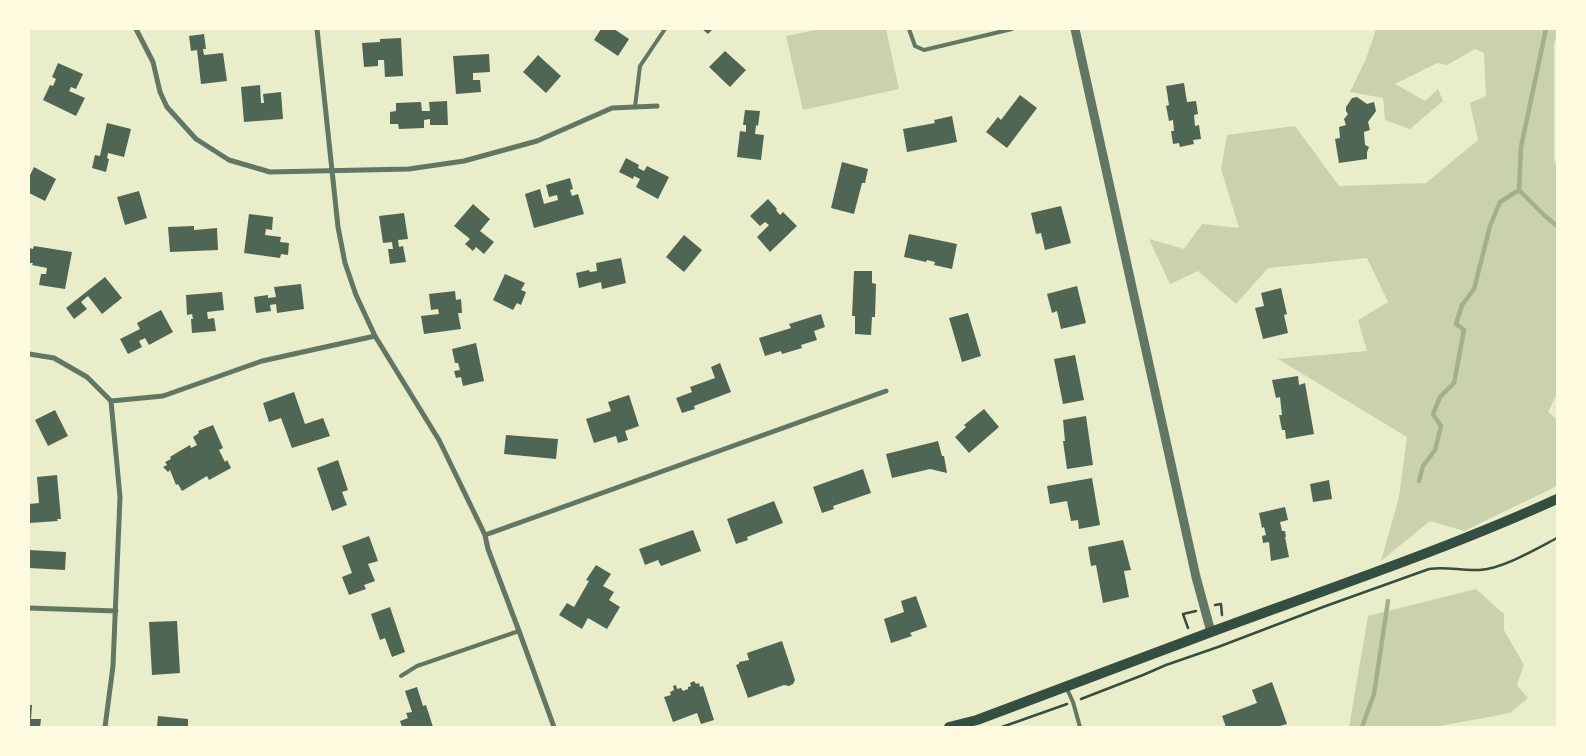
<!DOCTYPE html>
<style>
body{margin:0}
#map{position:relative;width:1586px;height:756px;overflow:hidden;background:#e9edc9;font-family:"DM Sans",sans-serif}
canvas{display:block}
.frame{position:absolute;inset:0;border:30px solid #fefae0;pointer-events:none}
</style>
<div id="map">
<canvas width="1586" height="756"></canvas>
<div class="frame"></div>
</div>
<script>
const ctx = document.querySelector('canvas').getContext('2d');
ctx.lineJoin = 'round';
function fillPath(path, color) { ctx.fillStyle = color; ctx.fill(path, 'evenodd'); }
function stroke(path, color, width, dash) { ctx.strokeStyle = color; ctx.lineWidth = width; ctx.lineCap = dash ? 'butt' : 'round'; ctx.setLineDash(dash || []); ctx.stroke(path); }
const green = new Path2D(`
 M820 29H886L899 89 803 110 786 36Z
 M1376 29H1557V34L1554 44V160L1557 167V394L1548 412 1557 419V486L1464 531 1430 521 1381 561 1399 497 1407 437 1278 359 1367 351 1358 320 1388 302 1367 258 1268 268 1236 304 1198 271 1170 284 1149 239 1184 249 1202 224 1239 228 1221 169 1227 135 1295 126 1339 186 1426 183 1478 140 1470 103 1486 96 1484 53 1475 49 1447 65 1437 63 1395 84 1425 101 1438 89 1443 101 1410 129 1385 120 1383 98 1350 92 1366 59Z
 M1476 589 1504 614V630L1524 665 1517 685 1528 698 1510 713 1434 727H1349L1368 616Z`);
const stream = new Path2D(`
 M1546 29 1521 147 1519 190 1544 215 1557 226
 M1419 481 1423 466 1435 450 1441 426 1433 414 1440 397 1454 383 1464 330 1456 324 1462 305 1474 289 1490 226 1500 202 1519 190
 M1362 727 1374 694 1388 601`);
const building = new Path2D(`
 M601 29H614L629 39 618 56 594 40Z
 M702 29H713L708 34Z
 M204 34 206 49H203L204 55 223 53 227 81 201 84 197 50 191 51 189 36Z
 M401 38 403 76 385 77 384 60H378V66L364 67 362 43 380 42V39Z
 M725 51 746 70 730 87 709 67Z
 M489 54 490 72 473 73V80H480L481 92 456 94 453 56Z
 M538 55 561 76 546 93 523 72Z
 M58 63 83 74 76 89 71 87 69 91 85 98 76 116 43 100 50 85 53 86 56 79 52 77Z
 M1184 83 1187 102 1196 101 1198 114 1194 115 1195 126 1199 125 1201 139 1193 140 1194 144 1180 147 1179 143 1173 144 1171 131H1174L1173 120 1169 121 1166 106 1169 105 1166 86Z
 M260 85 261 103H264L263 94 281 92 283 119 244 122 241 87Z
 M1020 95 1037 108 1007 148 986 132 998 117 1001 120Z
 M1357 97 1367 104 1374 102 1376 111 1368 122 1370 130 1364 132 1365 145 1369 147 1367 152V159L1339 163 1335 139 1340 138 1339 127 1346 125 1344 119 1348 114 1346 111V107L1352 98Z
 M447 101 448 125H430V119L424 120V128L399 129 398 124H390V112L396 111V103L421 102 422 111H430L429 102Z
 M745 110 760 111 758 126 756 125 755 134 764 135 761 160 737 157 740 131 746 132V125H743Z
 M952 116 957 142 907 152 903 129 935 123 934 120Z
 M107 123 131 129 124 157 108 153 107 158 109 159 106 172 92 168 95 155 100 156Z
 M626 158 639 165 638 168 644 171 647 166 669 177 658 199 636 187 640 179 634 176 633 179 619 172Z
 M842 162 868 169 865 183H862L854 214 831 208Z
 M34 167 56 179 45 201 29 193V177Z
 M570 178 573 189 570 190 572 196 578 194 584 214 534 228 525 194 540 189 544 204 558 200 557 195 549 197 546 185Z
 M139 191 147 218 125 225 117 197Z
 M768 199 777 209 776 210 780 215 783 212 797 226 770 252 757 237 769 225 765 222 760 226 750 216Z
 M473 204 490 219 480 231 494 242 484 254 476 247 473 251 465 244 470 239 454 226Z
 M1061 206 1071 243 1045 250 1041 233 1036 234 1031 213Z
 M404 213 408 239 398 240 399 247 403 246 406 262 390 264 388 249H393L392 242 383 243 379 216Z
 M249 214 273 217 272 230 266 229 265 235 281 237 280 242 289 243 288 255 281 254 280 258 244 253Z
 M194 226V230L217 228 218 250 170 252 168 227Z
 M909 234 957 244 952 269 934 265 935 262 927 260 926 262 904 257Z
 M684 235 702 250 684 272 666 257Z
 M34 246 72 252 65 289 39 285 41 274H46L47 268 32 265 33 263H29V248L33 249Z
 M621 258 626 283 602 289 601 282 579 288 576 273 589 270 590 272 597 271 596 263Z
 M854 271H872V283L876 284 875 317H872L871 335 855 334V316H852Z
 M505 274 525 283 521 290 526 292 521 305 517 303 513 310 493 300Z
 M105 277 122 298 102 314 88 296 81 302 87 309 74 319 66 308Z
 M301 284 304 309 277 313 276 304 270 305 271 311 256 313 254 297 268 295V298L276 297 274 287Z
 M1077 286 1086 323 1061 329 1057 311 1052 313 1047 294Z
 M1281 288 1287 314 1284 315 1288 333 1263 339 1255 308 1264 306 1261 293Z
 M455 291 456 300 461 299 462 313H458L461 329 424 334 421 316 439 314 438 309 431 310 429 294Z
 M222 292 224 310 207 312 208 319 214 318 216 331 192 333 191 319H193L192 314 187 315 186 295Z
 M161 310 173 332 149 345 145 338 139 341 142 347 128 354 120 339 140 329 137 323Z
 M968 313 981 356 962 362 949 318Z
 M821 314 825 327 814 331 817 340 801 345 802 348 782 354 781 351 765 356 759 338 791 328 789 324Z
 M476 343 484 381 463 386 461 377 456 378 454 371 460 370 458 363H455L452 349Z
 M1075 355 1084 400 1063 404 1054 359Z
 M720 363 731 392 694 406 695 409 682 413 676 398 692 392 690 387 715 378 711 367Z
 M1298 376 1299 385 1305 383 1314 434 1286 439 1285 430H1282L1279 415H1282L1280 397 1276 398 1272 380Z
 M294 392 305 424 323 418 330 436 292 448 281 418 269 422 263 403Z
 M629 395 639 426 625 431 628 440 618 443 616 436 594 443 586 419 611 411 608 402Z
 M984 409 999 427 969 453 955 437 966 427 964 425Z
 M55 410 68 436 48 446 35 420Z
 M1086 416 1093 465 1067 469 1063 441H1065L1063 420Z
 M213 425 223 448 219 450 225 462 227 460 231 468 209 480 207 476 182 491 178 484 176 485 170 470 168 472 163 467 167 465 165 462 171 459 170 457 178 452 190 445 191 448 197 445 193 437 199 433 198 431Z
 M506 435 558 439 556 459 504 454Z
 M938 441 942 456H944L947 473 930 469 892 478 886 454Z
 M338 460 348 490 342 492 347 505 332 511 317 468Z
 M863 469 871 493 833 506 834 509 822 513 813 487Z
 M57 475 61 519H57L58 521 29 523V504L39 503 37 477Z
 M1092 478 1100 525 1079 529 1078 520 1071 521 1067 501 1050 504 1047 486Z
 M1329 480 1332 499 1313 502 1310 484Z
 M774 501 783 523 747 537 748 540 736 544 727 519Z
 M1285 507 1288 520 1280 522 1282 531H1285L1286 537H1285L1289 557 1271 561 1269 542 1263 543 1262 536 1266 535 1264 527 1262 528 1259 513Z
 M693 530 701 551 661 566 658 560 645 565 639 549Z
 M369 536 378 561 368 564 375 581 364 585 366 589 349 595 342 577 352 573 342 546Z
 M1123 540 1131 570 1124 571 1129 597 1103 603 1096 565 1091 566 1088 547Z
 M29 550 66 552 65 570 29 568Z
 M596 565 611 574 603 586 614 592 609 600 620 607 607 629 588 618 582 629 559 615 567 603 574 607 589 581 586 580Z
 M916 596 927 627 910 633 912 636 891 643 884 619 904 612 901 601Z
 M390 607 405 652 392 657 385 638 380 640 371 614Z
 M177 621 180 673 152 675 149 622Z
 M782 641 795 680 793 684 789 686 784 685 748 698 736 665 739 664V662L749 660 747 653Z
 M694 681 696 684 699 683 700 687 703 686 714 720 701 724 697 713 673 722 664 697 671 695 670 692 674 690 673 686 676 685 677 689 681 688 683 691 688 689V687L691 686 690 683Z
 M1272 682 1287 724 1276 727H1226L1222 716 1257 703 1252 690Z
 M417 687 423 706 426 705 433 727H402L400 721 408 718 406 713 412 712 405 691Z
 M29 705H32L31 719H41L40 727H29Z
 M158 716 188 719V727H157Z`);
const path = new Path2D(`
 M1215 605 1221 604 1222 615
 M1188 628 1183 614 1196 611
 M1081 699 1143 675 1166 665 1218 647 1323 607 1429 569C1447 566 1461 571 1479 570 1502 569 1536 549 1557 538
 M1002 727 1067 704`);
const service = new Path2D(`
 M909 29 915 46 924 50 1012 29
 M635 107 640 66 665 29
 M401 676 417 666 519 631
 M1067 689 1073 702 1080 727`);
const minor = new Path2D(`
 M136 29 153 62 160 92 167 107 196 139 229 160 270 172 409 169 464 161 537 141 612 108 657 106
 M317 29 338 227 345 263 356 295 375 336 439 440 485 535 488 549 519 631 554 727
 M29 354 54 358 87 377 111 401 163 396 262 361 375 336
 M485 535 886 391
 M29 608 116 611
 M105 727 113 666 120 497 111 401`);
const tertiary = new Path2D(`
 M1075 29 1196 577 1211 632`);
const secondary = new Path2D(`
 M949 727 977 720C1055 691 1133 661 1211 632 1327 589 1445 550 1557 499`);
fillPath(green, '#cad2ad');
stroke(stream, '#a3b18a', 4.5);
fillPath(building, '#4f6655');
stroke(path, '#344e41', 2.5);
stroke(service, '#617663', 4);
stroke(minor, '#617663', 5);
stroke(tertiary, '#617663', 9);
stroke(secondary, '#344e41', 10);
</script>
